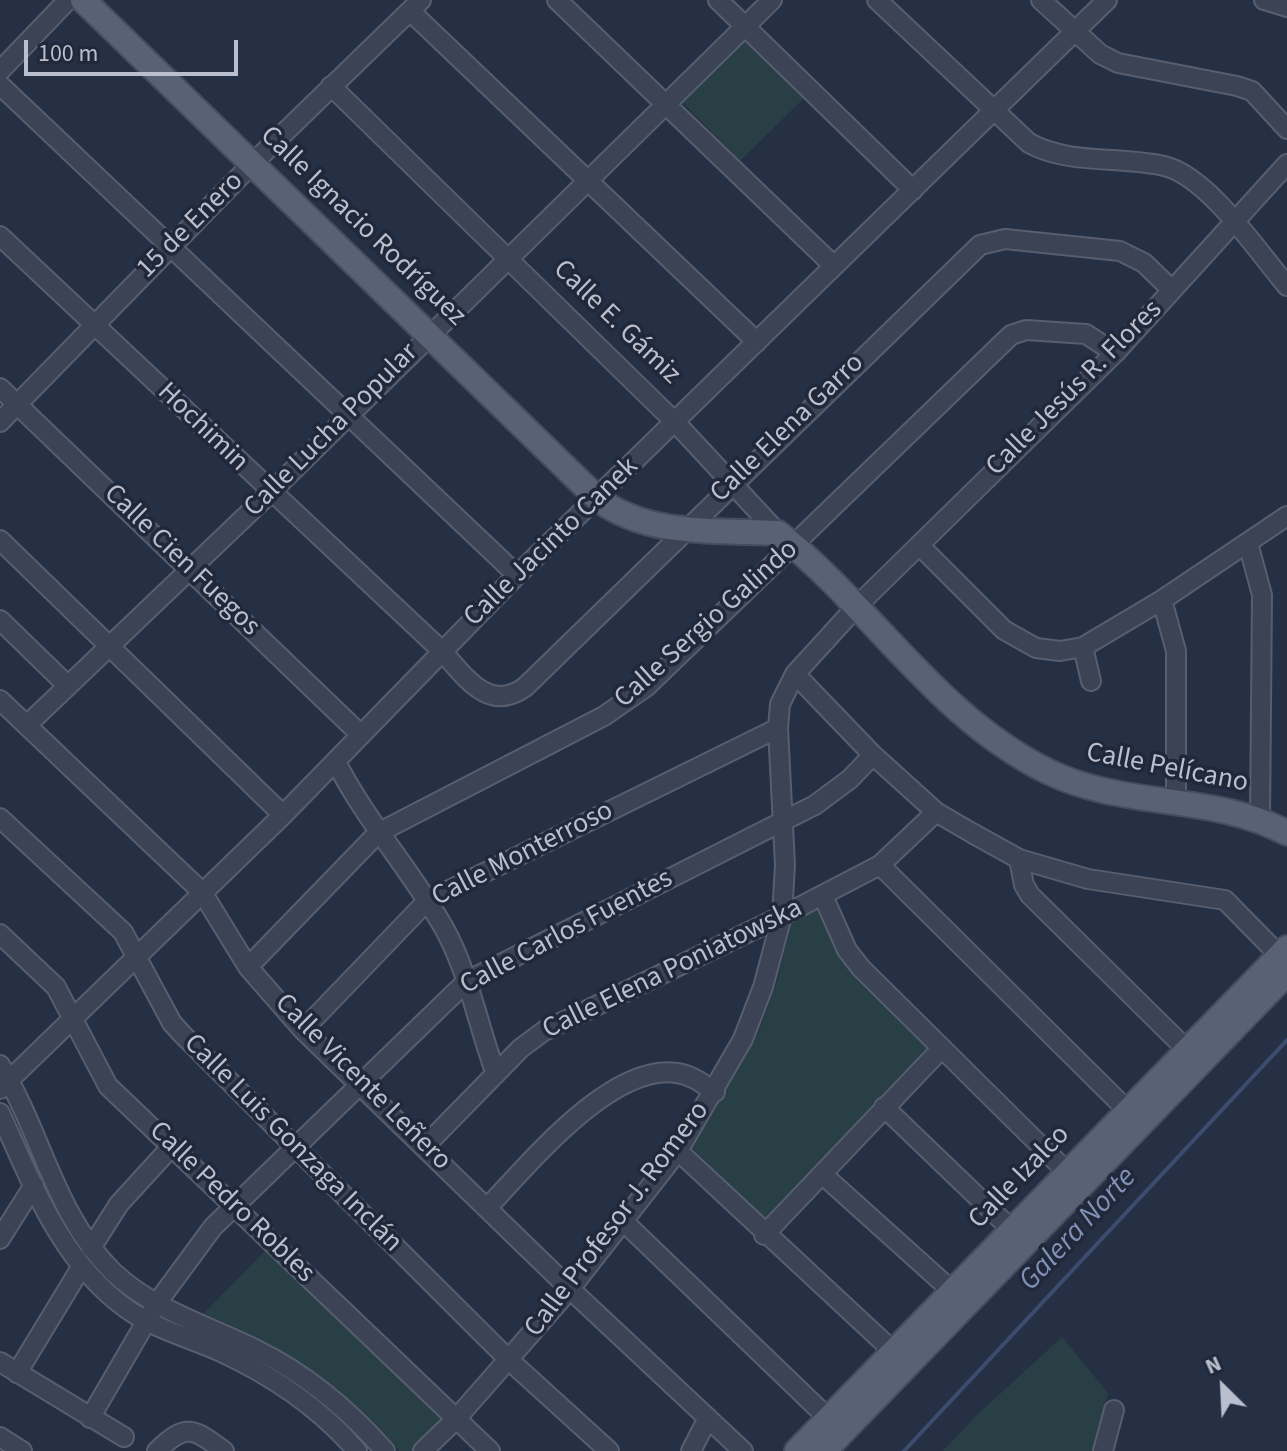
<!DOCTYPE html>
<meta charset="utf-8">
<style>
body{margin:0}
#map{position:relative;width:1287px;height:1451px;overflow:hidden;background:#263045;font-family:"Source Sans 3",sans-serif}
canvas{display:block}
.north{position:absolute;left:1183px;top:1347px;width:80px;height:80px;-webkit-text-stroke:6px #20283a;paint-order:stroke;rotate:336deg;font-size:22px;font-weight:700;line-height:32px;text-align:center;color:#b9bfce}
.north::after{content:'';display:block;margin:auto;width:28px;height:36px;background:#b9bfce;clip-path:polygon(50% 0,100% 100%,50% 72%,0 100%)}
.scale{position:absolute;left:24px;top:40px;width:214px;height:36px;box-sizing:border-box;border:4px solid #b9bfce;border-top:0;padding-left:10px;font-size:24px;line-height:28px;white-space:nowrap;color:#b9bfce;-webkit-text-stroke:6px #20283a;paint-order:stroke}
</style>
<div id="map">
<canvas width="1287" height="1451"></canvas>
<div class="north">N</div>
<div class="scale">100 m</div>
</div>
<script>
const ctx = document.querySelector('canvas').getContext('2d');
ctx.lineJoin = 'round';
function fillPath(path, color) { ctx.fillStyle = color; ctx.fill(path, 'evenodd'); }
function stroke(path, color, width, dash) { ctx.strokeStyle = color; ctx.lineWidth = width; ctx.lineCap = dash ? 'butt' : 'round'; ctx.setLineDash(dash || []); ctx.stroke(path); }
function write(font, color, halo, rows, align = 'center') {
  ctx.font = font + ' "Source Sans 3",sans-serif'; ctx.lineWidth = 7; ctx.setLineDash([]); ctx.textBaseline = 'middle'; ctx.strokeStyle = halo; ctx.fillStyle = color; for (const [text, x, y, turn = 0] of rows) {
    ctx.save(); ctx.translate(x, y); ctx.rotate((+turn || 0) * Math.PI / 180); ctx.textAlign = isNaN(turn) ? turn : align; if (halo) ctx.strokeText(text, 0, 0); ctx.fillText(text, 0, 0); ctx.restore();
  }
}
const green = new Path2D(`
 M744 38 804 98 740 161 681 101Z
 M816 907 856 976 930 1045 765 1220 692 1148 758 1034 777 982 792 920Z
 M266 1250 445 1422 413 1451H399C343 1384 284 1346 203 1314Z
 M1062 1337 1108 1393 1092 1451H943L976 1416Z`);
const stream = new Path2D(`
 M904 1451 1287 1040`);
const minor = new Path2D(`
 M557 0 834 266
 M718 0 913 190
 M877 0 1029 143C1069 165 1120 156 1164 166 1208 176 1258 252 1287 286
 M1041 0 1100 54 1118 63 1237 86 1252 91 1287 129
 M1264 0 1287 7
 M410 11 757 342
 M0 71 68 0
 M0 85 517 575
 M331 86 676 423 778 533
 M0 236 441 650C464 675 488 714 525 687L980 245 1005 239 1120 251 1144 263 1172 290
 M0 388 361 735
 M0 422 252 164 421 0
 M0 540 283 815
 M1248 543 1262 595 1260 818
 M919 545 1004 630 1036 648 1060 651 1083 647 1162 600 1287 516
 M1162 600 1176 651V804
 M0 620 68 686
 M1083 647 1091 681
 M795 674 873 755 936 812 972 833 1019 859 1088 879 1225 900 1279 955
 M0 700 202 892 248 967 303 1030 570 1289 743 1451
 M27 725 270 493 772 0
 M336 762C366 821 411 870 444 928 469 973 478 1026 496 1074
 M0 818 123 932 172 1023 182 1034 509 1360 609 1451
 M1019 859 1024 885 1030 895 1187 1050
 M880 865 1128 1111
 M823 896 847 950 861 968 1068 1173
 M0 934 56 987 108 1086 490 1451
 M248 967 378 833 604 716 646 687 1011 335 1026 330 1086 334 1115 353
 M303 1030 427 901 778 728
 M0 1065C42 1133 54 1214 113 1272 153 1310 209 1326 257 1350 308 1375 348 1409 385 1451
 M0 1089 283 815 517 575 1107 0
 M884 1107 1012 1230
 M0 1113C33 1185 61 1262 127 1309 155 1329 190 1338 221 1352 273 1376 320 1408 357 1451
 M425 1146 521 1048 544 1031 782 916 880 865 936 812
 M678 1151 894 1352
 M822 1174 951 1290
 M488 1207C529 1164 611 1063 677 1073 692 1075 703 1084 715 1092
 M623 1221 829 1419
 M764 1235 942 1048
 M0 1239 34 1185
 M91 1248 119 1204 172 1146
 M0 1362 124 1437
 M17 1373 82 1266
 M90 1418 157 1303 213 1227 467 981 815 805 850 779 873 755
 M0 1437 22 1451
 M157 1451C186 1422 194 1429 224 1451
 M423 1451 456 1419 570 1289 678 1151 743 1039 763 987 782 916 785 865 778 728 780 704 795 674 856 607 1115 353 1287 164
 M691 1451 708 1418
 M1103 1451 1114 1410`);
const major = new Path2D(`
 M83 0 598 499C648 537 717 530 778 533 872 607 937 717 1047 771 1123 809 1213 793 1287 833
 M797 1451 1287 948
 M824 1451 1287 973`);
const streetNames = [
 ["15 de Enero",191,226,-45],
 ["Calle Ignacio Rodríguez",362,227,44],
 ["Calle E. Gámiz",616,323,44],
 ["Calle Jesús R. Flores",1075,389,-45],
 ["Hochimin",202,428,44],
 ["Calle Elena Garro",788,429,-44],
 ["Calle Lucha Popular",332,431,-45],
 ["Calle Jacinto Canek",552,543,-44],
 ["Calle Cien Fuegos",181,561,44],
 ["Calle Sergio Galindo",707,625,-42],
 ["Calle Pelícano",1167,769,11],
 ["Calle Monterroso",523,855,-27],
 ["Calle Carlos Fuentes",567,933,-28],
 ["Calle Elena Poniatowska",673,970,-26],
 ["Calle Vicente Leñero",362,1083,45],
 ["Calle Luis Gonzaga Inclán",292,1144,45],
 ["Calle Izalco",1020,1178,-46],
 ["Calle Pedro Robles",231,1203,44],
 ["Calle Profesor J. Romero",618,1220,-53]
];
const waterNames = [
 ["Galera Norte",1079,1230,-47]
];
fillPath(green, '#293f46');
stroke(stream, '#3c4c6e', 4);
stroke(minor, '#575e6f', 22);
stroke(major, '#454c5e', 28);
stroke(minor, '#3b4354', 18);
stroke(major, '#596274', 24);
write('28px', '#b9bfce', '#20283a', streetNames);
write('italic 30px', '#7f91b5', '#20283a', waterNames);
</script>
